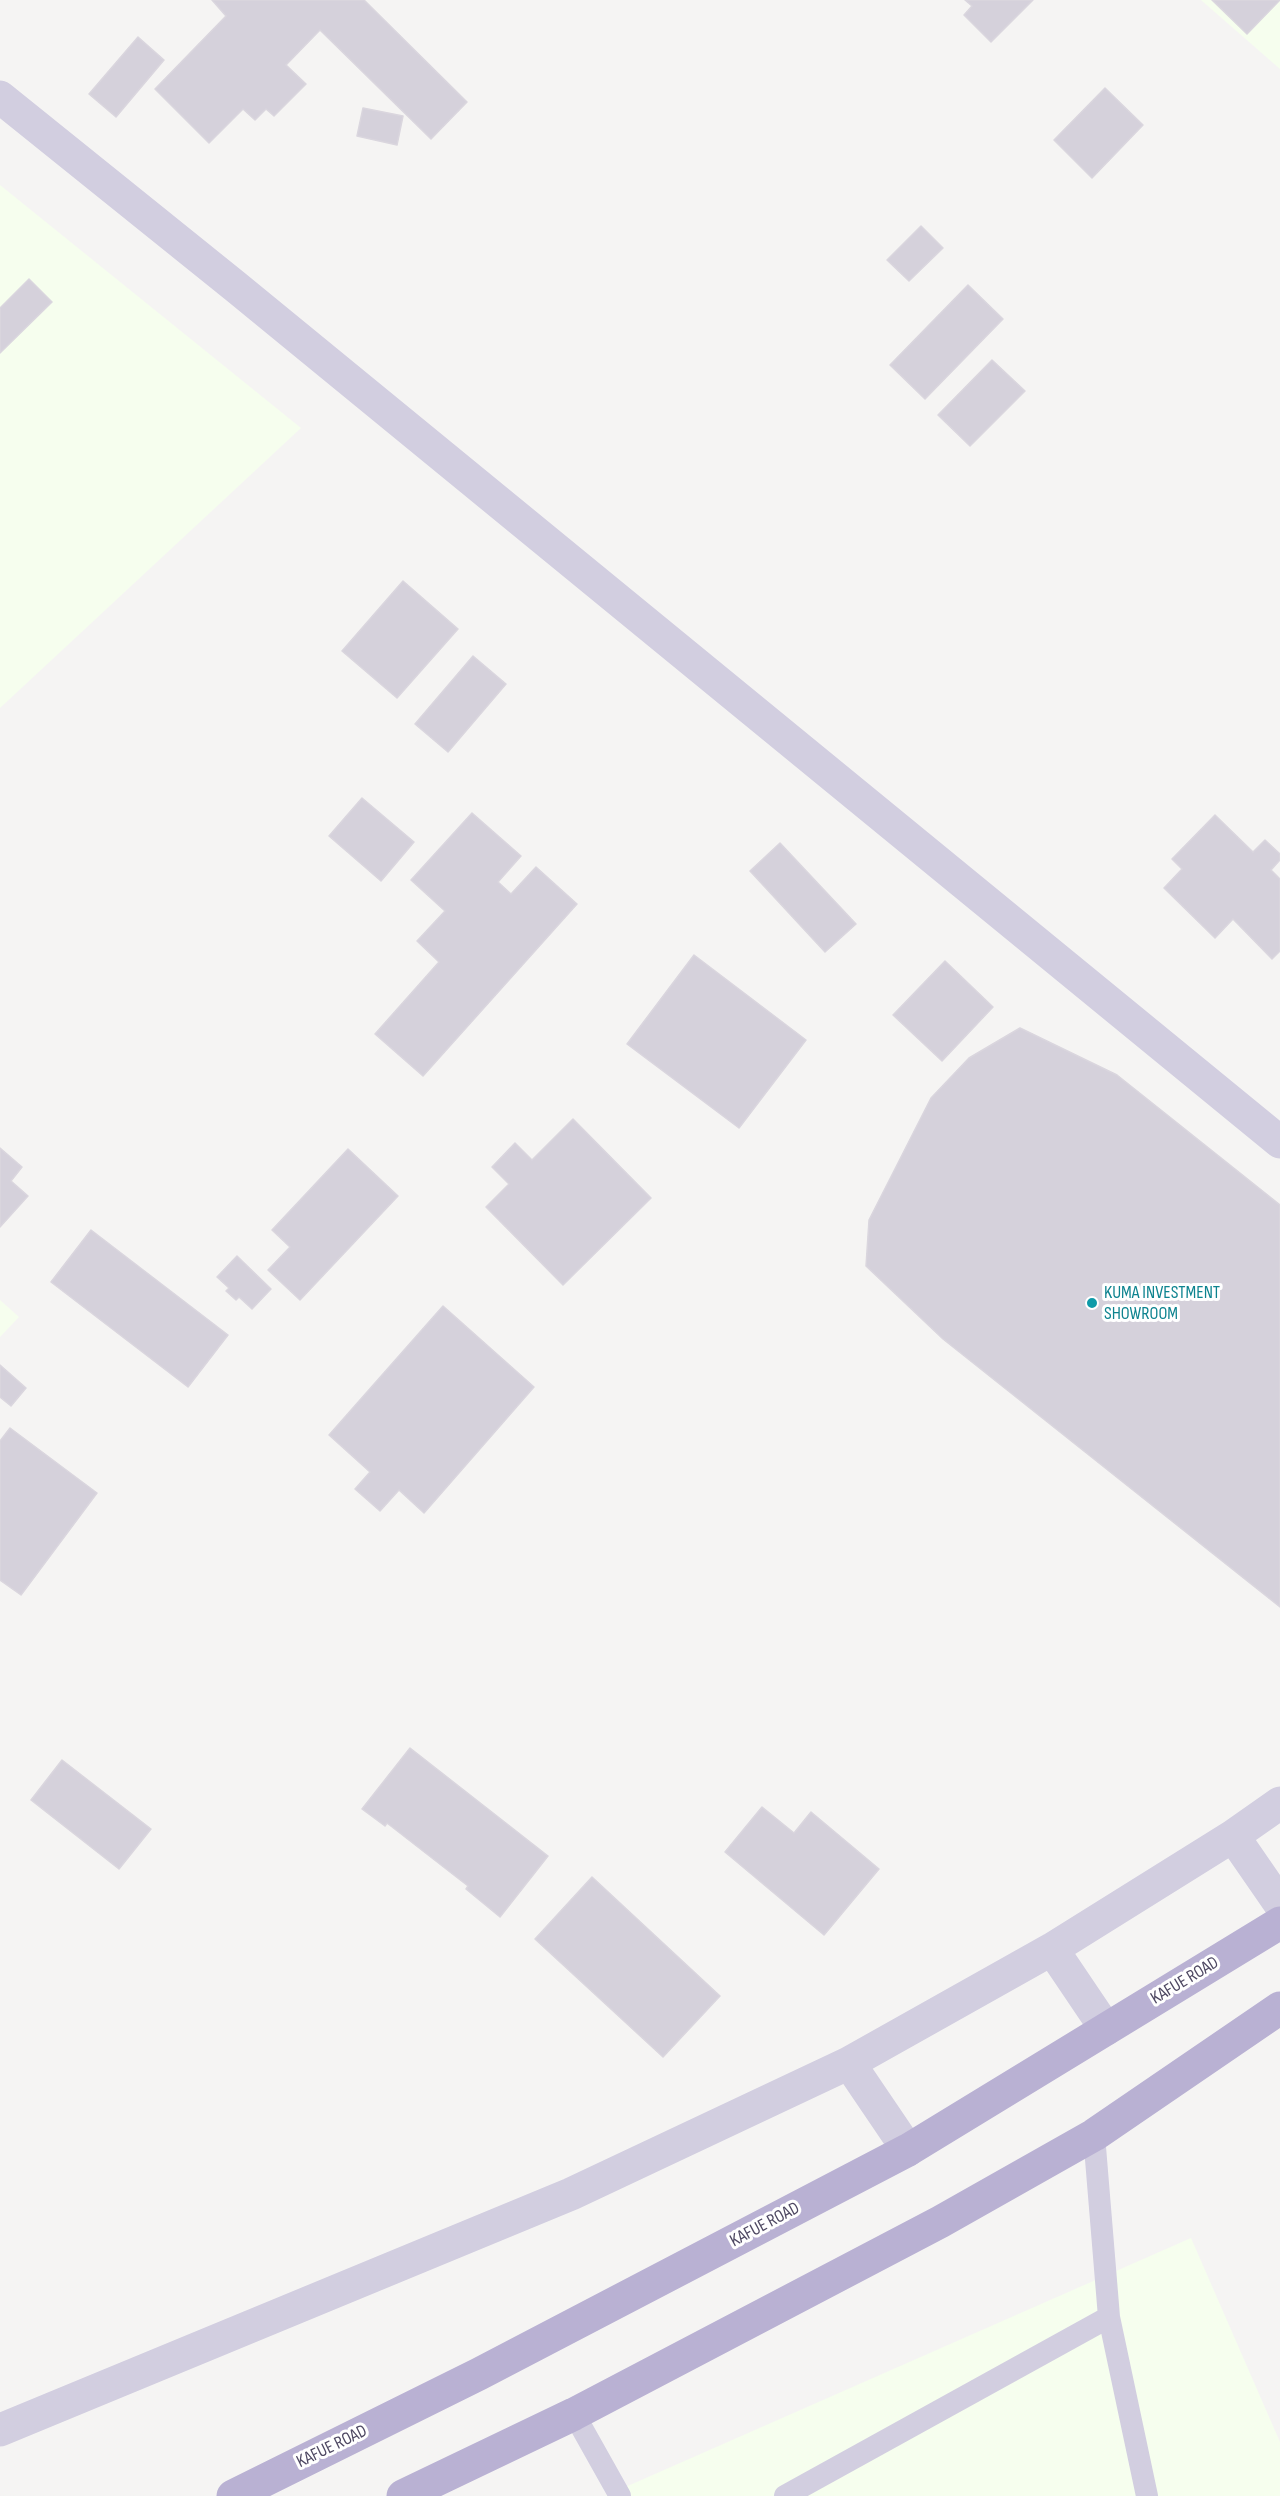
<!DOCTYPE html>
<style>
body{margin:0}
canvas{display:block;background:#f5f4f3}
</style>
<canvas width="1280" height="2496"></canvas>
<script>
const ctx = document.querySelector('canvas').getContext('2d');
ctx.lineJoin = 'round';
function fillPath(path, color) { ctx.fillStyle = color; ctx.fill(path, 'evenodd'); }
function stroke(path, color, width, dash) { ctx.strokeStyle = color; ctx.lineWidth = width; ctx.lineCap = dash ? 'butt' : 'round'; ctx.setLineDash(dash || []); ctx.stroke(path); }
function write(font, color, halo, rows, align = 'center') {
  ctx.font = font + ' "Sofia Sans Condensed",sans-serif'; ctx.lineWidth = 6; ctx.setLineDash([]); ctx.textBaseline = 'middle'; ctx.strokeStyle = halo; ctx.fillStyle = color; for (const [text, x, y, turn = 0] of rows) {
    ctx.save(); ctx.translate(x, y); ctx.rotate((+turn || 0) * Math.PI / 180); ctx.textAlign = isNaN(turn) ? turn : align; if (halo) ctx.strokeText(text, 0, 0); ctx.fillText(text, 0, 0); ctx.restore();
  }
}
const commercial = new Path2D(`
 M1201 0H1280V69Z
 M0 185 301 428 0 708Z
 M0 1300 19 1317 0 1337Z
 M1191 2238 1280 2442V2496H605Z`);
const building = new Path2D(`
 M212 0H364L467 102 431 139 320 30 286 65 306 84 274 116 266 109 255 120 243 109 209 143 155 89 226 16Z
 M965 0H1033L991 42 964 15 972 6Z
 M1212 0H1280L1247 34Z
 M138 37 164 60 116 117 89 94Z
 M1105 88 1143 125 1092 178 1054 140Z
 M363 108 403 116 397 145 357 136Z
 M921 226 943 248 909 281 887 260Z
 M29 279 52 302 0 353V308Z
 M968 285 1003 319 925 399 890 365Z
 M992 360 1025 391 970 446 938 415Z
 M403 581 458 629 397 698 342 651Z
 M473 656 506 684 448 752 415 724Z
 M362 798 414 842 381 881 329 836Z
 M472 813 521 856 498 882 511 894 536 867 577 904 423 1076 375 1034 439 962 417 941 445 911 411 880Z
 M1215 815 1253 852 1265 840 1280 854V860L1271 870 1280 879V951L1272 959 1233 919 1215 938 1164 888 1182 869 1172 859Z
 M780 843 856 924 825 952 750 871Z
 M694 955 806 1040 739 1128 627 1044Z
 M945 961 993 1007 942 1061 893 1015Z
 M1020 1028 1117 1075 1280 1205V1607L943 1339 866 1266 869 1220 931 1098 969 1058Z
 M573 1119 651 1198 563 1285 486 1207 509 1184 492 1167 515 1143 532 1160Z
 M0 1148 22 1167 11 1181 28 1196 0 1227Z
 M348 1149 398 1196 300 1300 268 1270 290 1247 272 1230Z
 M91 1230 228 1335 188 1387 51 1282Z
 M237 1256 271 1289 252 1309 239 1297 236 1300 226 1291 229 1288 217 1277Z
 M443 1306 534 1387 424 1513 399 1490 380 1511 355 1489 370 1472 329 1435Z
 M0 1365 26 1388 11 1406 0 1397Z
 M10 1428 97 1493 21 1595 0 1580V1441Z
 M410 1748 548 1856 500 1917 466 1889 468 1886 387 1823 385 1826 362 1809Z
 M62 1760 151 1829 119 1869 31 1800Z
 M762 1807 794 1833 811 1812 879 1869 824 1935 725 1852Z
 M592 1877 720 1996 663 2057 535 1939Z`);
const lane = new Path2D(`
 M1094 2135 1109 2317 1147 2496
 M574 2414 620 2496
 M785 2496 1109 2317`);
const street = new Path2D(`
 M0 97 236 287 1280 1142
 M1233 1836 1280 1904
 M1052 1949 1106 2029
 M849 2063 908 2150
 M0 2430 571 2194 849 2063 1052 1949 1233 1836 1280 1803`);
const primary = new Path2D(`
 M233 2496 479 2374 908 2150 1280 1923
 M403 2496 574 2414 940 2222 1094 2135 1280 2008`);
const markers = [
 [1092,1303,6,"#0f9aa8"]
];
const cultureNames = [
 ["KUMA INVESTMENT",1104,1293],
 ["SHOWROOM",1104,1314]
];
const streetNames = [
 ["KAFUE ROAD",1185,1981,-31],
 ["KAFUE ROAD",765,2225,-28],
 ["KAFUE ROAD",332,2447,-26]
];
fillPath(commercial, '#f6feee');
fillPath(building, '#d5d1db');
stroke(building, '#dad6de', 1.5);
stroke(lane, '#d2cee0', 22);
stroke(street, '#d2cee0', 33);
stroke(primary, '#b9b1d3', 33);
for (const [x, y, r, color] of markers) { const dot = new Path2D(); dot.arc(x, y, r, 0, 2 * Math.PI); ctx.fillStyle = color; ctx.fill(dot); stroke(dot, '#fff', 2); }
write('18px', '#0d838f', '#fff', cultureNames, 'left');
write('18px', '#4e4862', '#fff', streetNames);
</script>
